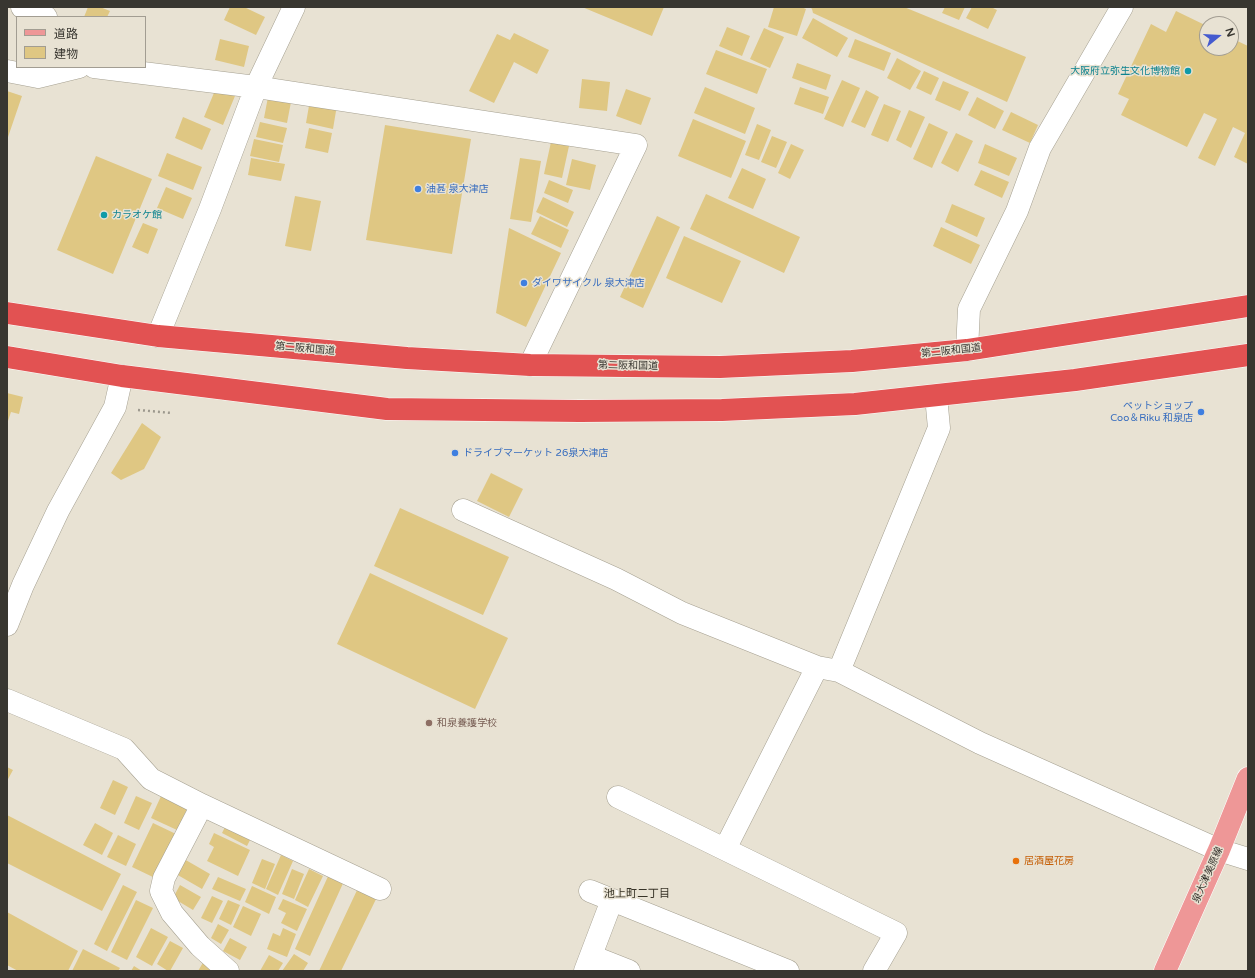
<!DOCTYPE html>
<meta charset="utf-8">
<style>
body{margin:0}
#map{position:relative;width:1255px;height:978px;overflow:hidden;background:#e8e2d3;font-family:"Varela Round","Noto Sans JP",sans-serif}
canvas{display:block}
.frame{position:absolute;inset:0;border:8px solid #383630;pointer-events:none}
.legend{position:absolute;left:16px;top:16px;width:130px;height:52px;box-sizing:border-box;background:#e8e2d3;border:1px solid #a29d92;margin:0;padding:5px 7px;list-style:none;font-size:12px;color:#383630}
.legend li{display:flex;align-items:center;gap:8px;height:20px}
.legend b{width:20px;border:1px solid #a29d92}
.north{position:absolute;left:1199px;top:16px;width:40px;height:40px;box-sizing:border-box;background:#e8e2d3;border:1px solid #a29d92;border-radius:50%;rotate:72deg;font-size:11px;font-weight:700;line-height:16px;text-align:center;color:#383630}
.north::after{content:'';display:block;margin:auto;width:14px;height:18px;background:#455bcf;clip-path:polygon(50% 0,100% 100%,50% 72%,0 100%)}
</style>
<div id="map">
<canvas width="1255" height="978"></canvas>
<div class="frame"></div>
<ul class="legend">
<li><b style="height:5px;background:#ee9797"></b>道路</li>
<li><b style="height:11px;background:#dfc783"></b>建物</li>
</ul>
<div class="north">N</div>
</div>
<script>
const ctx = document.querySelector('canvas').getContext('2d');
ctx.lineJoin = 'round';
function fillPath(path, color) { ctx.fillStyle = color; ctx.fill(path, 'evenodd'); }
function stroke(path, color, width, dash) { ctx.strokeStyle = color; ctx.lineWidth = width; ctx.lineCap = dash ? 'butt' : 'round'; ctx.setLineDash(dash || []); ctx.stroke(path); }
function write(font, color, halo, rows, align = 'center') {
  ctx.font = font + ' "Varela Round","Noto Sans JP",sans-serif'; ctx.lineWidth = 3; ctx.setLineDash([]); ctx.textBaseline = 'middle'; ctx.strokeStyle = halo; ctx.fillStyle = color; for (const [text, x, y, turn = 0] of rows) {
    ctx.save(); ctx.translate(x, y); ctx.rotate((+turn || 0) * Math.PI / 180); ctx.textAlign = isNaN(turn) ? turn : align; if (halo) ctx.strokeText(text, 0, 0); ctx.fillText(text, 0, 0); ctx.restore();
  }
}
const building = new Path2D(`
 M88 7H100L110 11 107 17H84Z
 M230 7H244L265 17 256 35 224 20Z
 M582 7H664L652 36Z
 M774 7H801L806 9 797 36 768 27Z
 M810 7H904L1026 57 1007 102 813 13 812 9Z
 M945 7H965L959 20 942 13Z
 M972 7H991L997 10 988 29 966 18Z
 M1176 11 1207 26V48H1231V38L1248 46V164L1234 157 1245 133 1233 127 1215 166 1198 158 1217 119 1204 113 1187 147 1121 115 1129 99 1118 94 1151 24 1166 32Z
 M813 18 848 38 837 57 802 38Z
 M727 27 750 36 742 56 719 46Z
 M764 28 784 37 770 68 750 59Z
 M514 33 549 50 537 74 514 62 494 103 469 91 497 34 510 40Z
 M220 39 249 46 244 67 215 60Z
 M855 39 891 53 884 71 848 57Z
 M716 50 767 69 757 94 706 74Z
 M897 58 921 71 910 90 887 78Z
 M797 63 831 75 826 90 792 78Z
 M924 71 939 78 931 95 916 88Z
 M582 79 610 82 607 111 579 108Z
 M842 80 860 88 843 127 824 119Z
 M943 81 969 92 960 111 935 100Z
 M705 87 755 108 745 134 694 113Z
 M800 87 829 97 823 114 794 104Z
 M216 88 235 96 223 125 204 117Z
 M626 89 651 98 641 125 616 116Z
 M866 90 879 97 865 128 851 122Z
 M7 91 22 96 7 140Z
 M268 97 291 102 287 123 264 118Z
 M977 97 1004 111 995 129 968 115Z
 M310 100 337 105 333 129 306 123Z
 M884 104 901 111 888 142 871 135Z
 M909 110 925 117 911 148 896 140Z
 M1011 112 1038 125 1030 143 1002 130Z
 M183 117 211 129 202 150 175 138Z
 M693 119 746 141 731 178 678 156Z
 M260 122 287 128 283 143 256 137Z
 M929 123 948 132 932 168 913 159Z
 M757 124 771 130 759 160 745 155Z
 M385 125 471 139 452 254 366 240Z
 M309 128 332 133 328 153 305 148Z
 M956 133 973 141 958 172 941 163Z
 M772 136 787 142 776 168 761 162Z
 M254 139 283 145 279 162 250 156Z
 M551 142 569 146 562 178 544 174Z
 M791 144 804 150 790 179 778 173Z
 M985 144 1017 158 1009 176 978 163Z
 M167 153 202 167 193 190 158 176Z
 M96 156 152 179 113 274 57 250Z
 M251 158 285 164 281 181 248 175Z
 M520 158 541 161 531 222 510 219Z
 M572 159 596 165 590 190 566 185Z
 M742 168 766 179 753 209 728 198Z
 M981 170 1009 182 1002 198 974 185Z
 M549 180 573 190 568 203 544 193Z
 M166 187 192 198 183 219 157 208Z
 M706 194 800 237 784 273 690 229Z
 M295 196 321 201 311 251 285 246Z
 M543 197 574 212 567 227 536 212Z
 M952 204 985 218 977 237 945 222Z
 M540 216 569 230 561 248 531 234Z
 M657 216 680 227 643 308 620 297Z
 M143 223 158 229 148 254 132 247Z
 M941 227 980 245 971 264 933 246Z
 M509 228 561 253 526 327 496 313Z
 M684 236 741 261 722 303 666 278Z
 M7 393 23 397 19 414 11 412 7 424Z
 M142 423 161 437 144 469 121 480 111 473Z
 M491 473 523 489 509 517 477 501Z
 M400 508 509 557 483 615 374 566Z
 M370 573 508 638 475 709 337 644Z
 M7 767 13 770 7 781Z
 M113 780 128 787 115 815 100 808Z
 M162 794 188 807 177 830 151 818Z
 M136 796 152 803 139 830 124 823Z
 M7 815 121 874 102 911 7 863Z
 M95 823 113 833 102 855 83 845Z
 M153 823 176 834 155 878 132 867Z
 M227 823 252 836 247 846 222 833Z
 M214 833 250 850 238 876 207 861 214 847 209 844Z
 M118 835 136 844 126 866 107 857Z
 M281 855 293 861 278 895 266 889Z
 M184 859 210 874 202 889 176 874Z
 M262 859 275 864 265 889 252 883Z
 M292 869 304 874 294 899 282 894Z
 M309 869 323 876 308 907 295 900Z
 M330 872 345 879 310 956 295 949Z
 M218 877 246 889 240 901 212 889Z
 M123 885 137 892 107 951 94 944Z
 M180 885 201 897 193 910 173 898Z
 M252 886 276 897 269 914 245 902Z
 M359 886 378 895 341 971H319Z
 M212 896 223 901 212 923 201 918Z
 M283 899 307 909 297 931 281 923 286 913 278 909Z
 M136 900 153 908 127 960 111 952Z
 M228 900 240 905 231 925 219 919Z
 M243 906 261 914 251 936 233 927Z
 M7 912 78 951 68 971H18L7 965Z
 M218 924 229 930 221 944 211 938Z
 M151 928 168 937 152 966 136 957Z
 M283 928 296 934 287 957 267 949 273 933 280 936Z
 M230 938 247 947 240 960 223 951Z
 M170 941 183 948 170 971H168L157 964Z
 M83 949 120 968 118 971H72Z
 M294 954 308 963 303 971H282Z
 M269 955 283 963 278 971H260Z
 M204 961 213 971H198Z
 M134 966 142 971H131Z`);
const path = new Path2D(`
 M138 410 172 413`);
const minor = new Path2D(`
 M22 7 46 17
 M94 67 256 87 636 145 530 365
 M7 71 38 77 79 67
 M158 336 210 209 256 87 294 7
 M967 350 969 309 1017 211 1040 148 1122 7
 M463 510 616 579 682 613 817 667 839 671 980 743 1219 850 1248 859
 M7 625 23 585 58 511 115 407 122 376
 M839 671 939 428 936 396
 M7 700 124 749 151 779 202 805 380 889
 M618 797 896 933 874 971
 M202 805 164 878 161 891 172 913 200 946 228 971
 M725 849 817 667
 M590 891 788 971
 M591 956 629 971
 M585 971 612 900`);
const major = new Path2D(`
 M1165 971 1219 850 1248 778`);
const highway = new Path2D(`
 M7 313 158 336 407 358 530 365 720 367 852 361 967 350 1248 306
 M7 357 122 376 387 409 580 411 722 410 855 404 1075 380 1248 355`);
const markers = [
 [1188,71,4,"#0f9aa8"],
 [418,189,4,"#3f7fe0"],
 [104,215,4,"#0f9aa8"],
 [524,283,4,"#3f7fe0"],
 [1201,412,4,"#3f7fe0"],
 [455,453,4,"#3f7fe0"],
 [429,723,4,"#8d6e63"],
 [1016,861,4,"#e8710a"]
];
const cultureNames = [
 ["大阪府立弥生文化博物館",1180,71],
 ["カラオケ館",112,215,"left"]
];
const shopNames = [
 ["油甚 泉大津店",426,189],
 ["ダイワサイクル 泉大津店",532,283],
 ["ペットショップ",1193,406,"right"],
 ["Coo＆Riku 和泉店",1193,418,"right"],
 ["ドライブマーケット 26泉大津店",463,453]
];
const streetNames = [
 ["第二阪和国道",305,349,5],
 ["第二阪和国道",951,351,-6],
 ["第二阪和国道",628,366,1],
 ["泉大津美原線",1208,875,-66]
];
const educationNames = [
 ["和泉養護学校",437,723]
];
const foodNames = [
 ["居酒屋花房",1024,861]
];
const neighbourhoodNames = [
 ["池上町二丁目",637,894]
];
fillPath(building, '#dfc783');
stroke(minor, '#a5a091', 23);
stroke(major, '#fff', 23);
stroke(highway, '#fff', 23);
stroke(path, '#9d998e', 2.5, [2, 3]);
stroke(minor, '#fff', 22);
stroke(major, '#ee9797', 22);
stroke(highway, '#e25252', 22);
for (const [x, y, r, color] of markers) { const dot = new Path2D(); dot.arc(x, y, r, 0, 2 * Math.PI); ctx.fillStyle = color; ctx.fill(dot); stroke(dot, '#e8e2d3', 1.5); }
write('10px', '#0d838f', '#e8e2d3', cultureNames, 'right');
write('10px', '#366cbe', '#e8e2d3', shopNames, 'left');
write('10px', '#383630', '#e8e2d3', streetNames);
write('10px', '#785e54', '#e8e2d3', educationNames, 'left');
write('10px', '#c56008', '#e8e2d3', foodNames, 'left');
write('11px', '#373327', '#e8e2d3', neighbourhoodNames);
</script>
